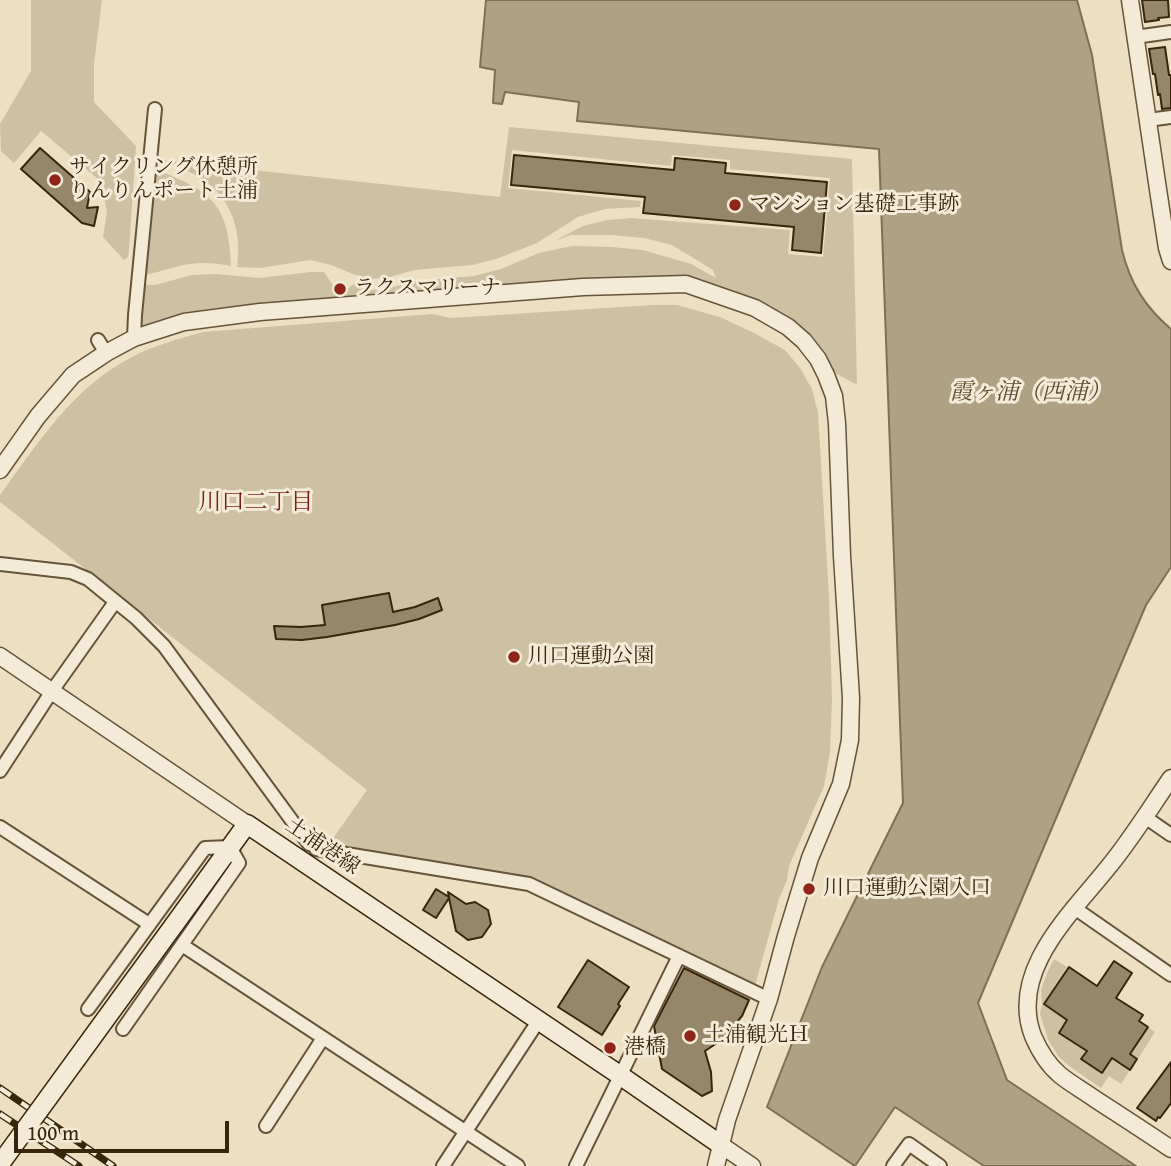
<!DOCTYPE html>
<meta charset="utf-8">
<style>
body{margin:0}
#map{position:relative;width:1171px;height:1166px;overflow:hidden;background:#ede0c2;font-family:"Gentium Book Plus",serif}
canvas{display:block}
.scale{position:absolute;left:14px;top:1121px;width:215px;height:32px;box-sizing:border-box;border:4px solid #38260c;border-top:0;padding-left:9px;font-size:21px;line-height:24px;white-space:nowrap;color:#38260c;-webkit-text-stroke:5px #f3ebd7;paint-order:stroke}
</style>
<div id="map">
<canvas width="1171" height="1166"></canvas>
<div class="scale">100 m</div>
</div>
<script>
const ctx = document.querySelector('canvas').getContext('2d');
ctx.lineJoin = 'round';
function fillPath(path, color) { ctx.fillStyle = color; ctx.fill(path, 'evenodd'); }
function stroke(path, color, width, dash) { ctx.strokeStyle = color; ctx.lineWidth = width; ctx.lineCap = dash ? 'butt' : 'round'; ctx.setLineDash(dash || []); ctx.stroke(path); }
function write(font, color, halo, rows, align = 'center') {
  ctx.font = font + ' "Gentium Book Plus","Noto Serif JP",serif'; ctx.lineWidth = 6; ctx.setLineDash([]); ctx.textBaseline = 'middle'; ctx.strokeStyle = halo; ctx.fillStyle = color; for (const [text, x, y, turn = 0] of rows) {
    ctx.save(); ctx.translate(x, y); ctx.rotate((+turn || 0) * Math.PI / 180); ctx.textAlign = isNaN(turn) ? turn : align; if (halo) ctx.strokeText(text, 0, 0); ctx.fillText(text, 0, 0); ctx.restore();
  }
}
const green = new Path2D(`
 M31 0H102L94 64V102L136 146 129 250 128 257 124 260 103 237 107 211 104 199V184L41 131 14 163 1 151 0 124 31 71Z
 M509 127 852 159 857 385 830 370 822 356 720 288 582 281 137 333 141 283 149 285H155L192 275 216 274 260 278 310 272H324L339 294 354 284 371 290 390 288 415 281 474 276 501 269 539 253 572 246 612 247 643 250 691 264 716 278 713 270 672 245 644 238 611 235H571L554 241 583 226 607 220 631 218 790 230 788 254 823 257 830 178 730 169V160L672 155 671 166 512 150 508 188 641 201 640 207 605 209 578 217 537 243 499 258 473 265 414 270 390 277 370 279 353 274 331 265 310 260 260 268 237 267C243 224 227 187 185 170 175 165 164 164 153 161L161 160 500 197Z
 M152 168C209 190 229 201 231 266 212 262 193 262 175 267 163 270 154 274 142 275Z
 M652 305H677L720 317 754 333 785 350 800 368 812 389 818 413 829 597 832 699 830 752 824 786 789 866 787 880 779 899 755 986 532 880 329 844 367 790 0 502V495C38 443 73 387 132 357 154 345 179 339 203 332L432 314 451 318Z
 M1054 959 1067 967 1043 1004 1066 1020 1059 1033 1086 1051 1081 1060 1101 1073 1112 1058 1130 1070 1121 1084 1109 1076 1101 1088 1069 1066 1059 1057 1048 1040 1040 1014 1042 1003 1041 990 1047 973Z
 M1148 1027 1155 1032 1138 1059 1122 1049 1133 1050Z`);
const water = new Path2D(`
 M486 0H1077L1092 55 1122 250C1130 283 1145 307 1171 329V567L1146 605 978 1003 1007 1080 1136 1166H984L895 1107 855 1166 767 1107 822 967 903 803 879 149 577 121 579 102 505 92 502 104 493 103 495 70 480 67Z`);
const building = new Path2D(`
 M1142 0H1168L1169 17 1158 18 1159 20 1145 22Z
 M1165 47 1169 75H1171V108L1162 109 1160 94 1158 95 1155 74H1153L1149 49Z
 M40 148 90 192 87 208 98 207 94 226 82 223 21 169Z
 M514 155 674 170 675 158 726 163 725 173 827 182 821 253 792 250 794 227 643 213 645 197 511 185Z
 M389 593 393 612 415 607 438 598 442 610 419 619 395 625 327 637 302 640 276 639 274 626 301 627 325 625 322 605Z
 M436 889 449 897 448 892 466 904 475 902 488 910 491 924 482 937 468 940 456 931 449 898 436 918 423 910Z
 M588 960 629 987 618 1004 620 1006 602 1035 558 1007Z
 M1114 961 1132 973 1116 998 1143 1015 1139 1021 1148 1027 1130 1054 1137 1059 1130 1070 1112 1058 1102 1073 1081 1059 1087 1051 1059 1033 1067 1020 1044 1004 1069 967 1097 986Z
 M684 968 749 1000 742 1016 731 1029 717 1043 705 1051 711 1072 712 1091 702 1096 662 1069 654 1026Z
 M1171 1062V1103L1160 1118 1158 1117 1156 1121 1137 1108Z`);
const minor = new Path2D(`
 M1135 37 1171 32
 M1148 120 1171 117
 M134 338 135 315 155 109
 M98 340 106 353
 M0 564 71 572 88 579 136 618 164 646 309 844
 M0 771 52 691 115 602
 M1145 817 1171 835
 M0 827 149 924
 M316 849 529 884 769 999
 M1073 907 1171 975
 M182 945 518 1166
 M88 1009 205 848 230 847 239 863 123 1029
 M266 1126 323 1038
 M443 1166 539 1020
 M576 1166 679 956
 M893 1166 909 1144 940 1166`);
const tertiary = new Path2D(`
 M1130 0 1159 196 1167 248 1171 261
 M0 470 38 416 73 375 106 353 134 338 184 322 260 312 583 287 686 284 755 308 788 327 804 341 818 359 826 375 834 396 837 423 842 556 851 698 850 740 841 784 810 858 786 936 769 999 727 1120 716 1166
 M0 656 247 824
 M1171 778C1151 807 1132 838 1110 865 1073 912 1008 970 1033 1036 1039 1050 1048 1065 1060 1075 1071 1084 1084 1091 1095 1099 1121 1116 1146 1132 1171 1149
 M721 1145 752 1166`);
const secondary = new Path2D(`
 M174 925 247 824 621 1076 721 1145`);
const rail = new Path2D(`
 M0 1088 113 1166
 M0 1114 79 1166`);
const secondaryBridge = new Path2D(`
 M0 1164 174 925`);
const markers = [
 [55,180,7,"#8f2418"],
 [735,205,7,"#8f2418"],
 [340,289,7,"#8f2418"],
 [514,657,7,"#8f2418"],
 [809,889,7,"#8f2418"],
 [690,1036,7,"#8f2418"],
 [610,1048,7,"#8f2418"]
];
const poiNames = [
 ["サイクリング休憩所",69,168],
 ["りんりんポート土浦",69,192],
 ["マンション基礎工事跡",749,205],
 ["ラクスマリーナ",354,289],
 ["川口運動公園",528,657],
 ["川口運動公園入口",823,889],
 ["土浦観光Ｈ",704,1036],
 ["港橋",624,1048]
];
const streetNames = [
 ["土浦港線",322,847,34]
];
const waterNames = [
 ["霞ヶ浦（西浦）",1030,393]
];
const neighbourhoodNames = [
 ["川口二丁目",256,503]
];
fillPath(green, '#cec0a3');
fillPath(water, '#afa184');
stroke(water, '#7f7054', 2);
fillPath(building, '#96876b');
stroke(building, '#38260c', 2);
stroke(minor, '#65543a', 16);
stroke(tertiary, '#65543a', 19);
stroke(secondary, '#38260c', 21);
stroke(minor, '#f3ebd7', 12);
stroke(tertiary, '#f3ebd7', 16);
stroke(secondary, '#f3ebd7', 18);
stroke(rail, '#38260c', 7);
stroke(rail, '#f3ebd7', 4.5, [13]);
stroke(secondaryBridge, '#38260c', 21, []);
stroke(secondaryBridge, '#f3ebd7', 18);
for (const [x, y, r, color] of markers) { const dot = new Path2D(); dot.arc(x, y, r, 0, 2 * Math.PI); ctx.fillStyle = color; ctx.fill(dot); stroke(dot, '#f3ebd7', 2.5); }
write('21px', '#38260c', '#f3ebd7', poiNames, 'left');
write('21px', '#38260c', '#f3ebd7', streetNames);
write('italic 23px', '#5c4b30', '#f3ebd7', waterNames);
write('23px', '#7a1f14', '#f3ebd7', neighbourhoodNames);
</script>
